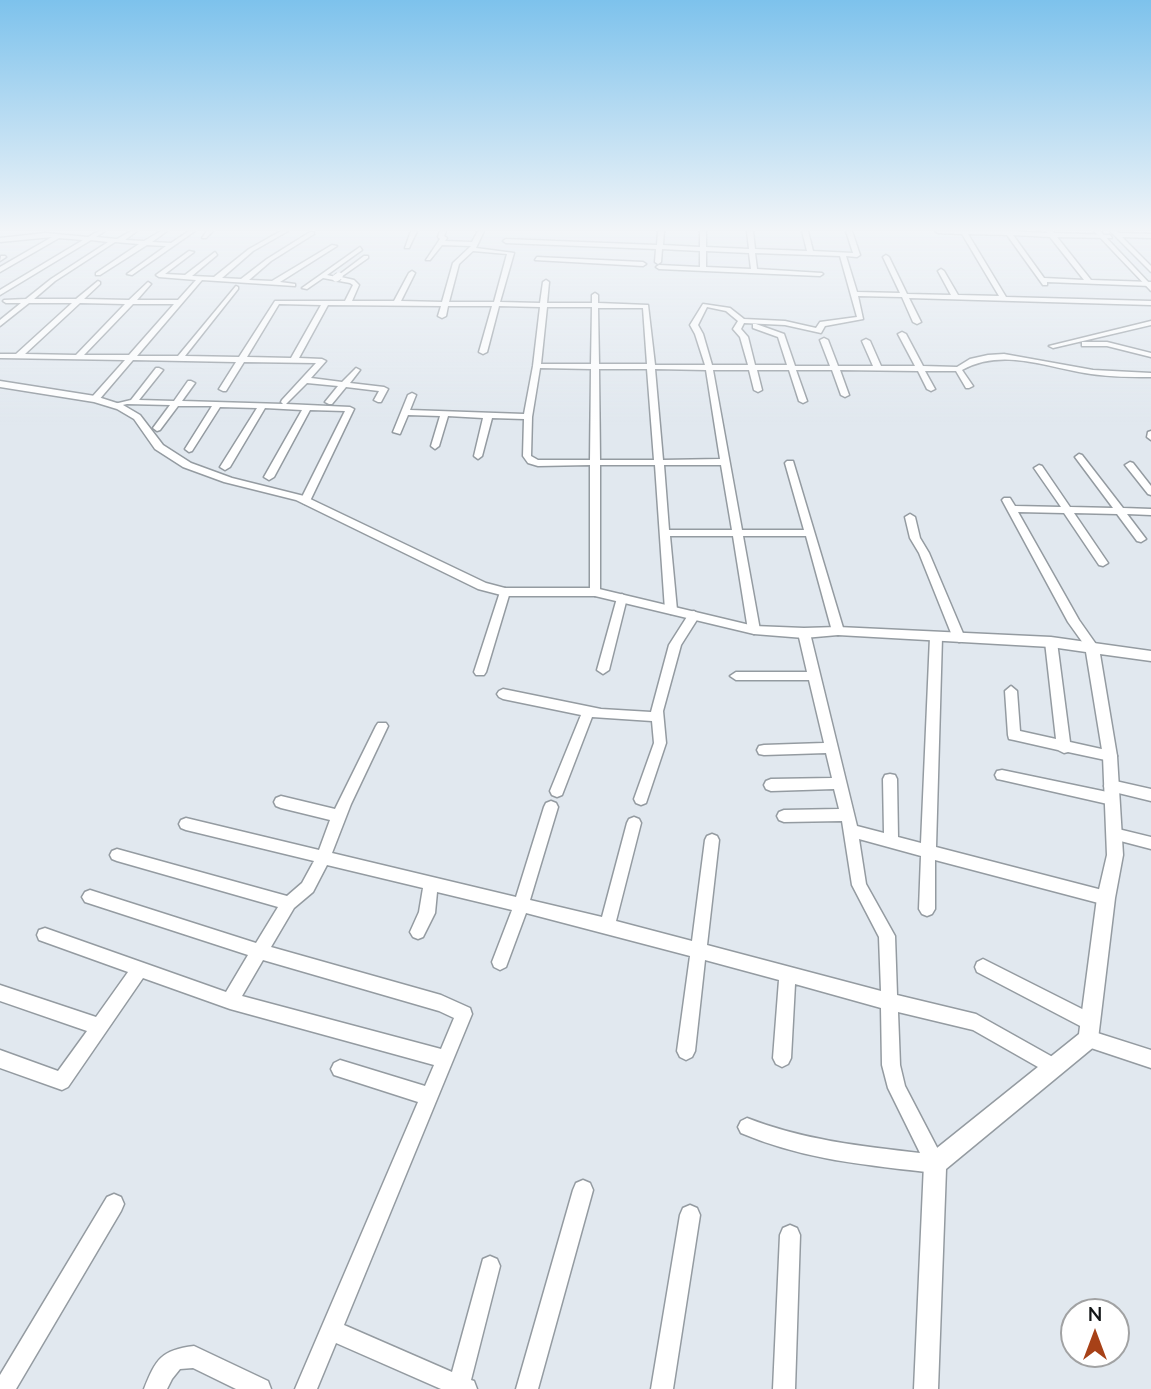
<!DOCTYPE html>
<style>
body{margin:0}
#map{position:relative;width:1151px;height:1389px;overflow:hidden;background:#e1e8ef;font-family:Lato,sans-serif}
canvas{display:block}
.north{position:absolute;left:1060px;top:1298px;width:70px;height:70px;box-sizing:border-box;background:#fff;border:2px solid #a1a2a3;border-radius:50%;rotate:0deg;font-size:19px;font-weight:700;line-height:28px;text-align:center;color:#131618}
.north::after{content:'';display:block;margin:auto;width:24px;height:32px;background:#a74117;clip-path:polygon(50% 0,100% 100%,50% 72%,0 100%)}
</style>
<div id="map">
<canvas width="1151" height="1389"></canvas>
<div class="north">N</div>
</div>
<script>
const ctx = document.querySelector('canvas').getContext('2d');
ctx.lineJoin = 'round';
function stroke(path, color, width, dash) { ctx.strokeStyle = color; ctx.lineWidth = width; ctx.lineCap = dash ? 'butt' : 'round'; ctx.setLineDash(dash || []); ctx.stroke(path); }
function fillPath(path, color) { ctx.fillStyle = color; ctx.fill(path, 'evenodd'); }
const minor = new Path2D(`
 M99 231H105L96 237 117 239 131 231H137L125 240 144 241 161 231H167L152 242 171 243 189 231H195L132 275 127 274 166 246 147 245 100 275H96V273L139 244 115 242 55 281 34 299H76L98 281 100 282V284L84 299 129 300 148 282 151 284 137 300H178L196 280 159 277 156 275 189 251 194 252 165 274 185 275 215 252 217 255 192 276 214 277 249 249 281 231H288L253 251 222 278 241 279 267 259 310 232H314V234L271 261 249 280 272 281 332 245 337 246 280 282 295 284V286L202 280 137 356H178L236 286 238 287V289L185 356 239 357 275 301H345L353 285 350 283 323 278 307 289 302 288 360 247 362 250 327 275 336 277 364 256H368V258L341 277 354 280 359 285 352 301H394L409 273 412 271 415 273 401 301 442 302 453 263 471 246 442 245 430 260H426L440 239 438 237 440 231H446L444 236 447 238 445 241 472 242 478 231H484L476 248 514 253 500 302 540 303 543 282 546 280 549 282 547 303H592V295L595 293 598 295V303L648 305 655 365H705L695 334 690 325 703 304 730 308 744 319 785 321 816 328 820 322 857 317 840 256 755 253 757 269 822 273 823 274 820 276 659 269 656 267 659 265 700 267V251L662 249 661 262 658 264 655 262 656 249 506 243 503 241 506 239 657 245 658 231H664L663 245 700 247V231H706V247L749 249 747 231H753L755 249 807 251 802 231H808L813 251 853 253 846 231H852L860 255 857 257 846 256 857 292 900 293 883 257 886 255 889 257 907 294 951 295 938 271 941 269 944 271 958 295 999 296 962 234 938 233 935 231H1010L1048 233 1046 231H1052L1054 233 1110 235 1112 238 1057 237 1091 280 1151 282V286L1047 282V285H1043L1007 235 968 234 1006 297 1151 301V305L909 298 921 322 917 324 913 322 902 297 858 296 863 319 825 326 821 333 785 325 744 323 741 329 748 337 755 365H787L778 337 753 328V324H756L784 334 795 366H830L820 340 824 338 828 340 838 366H873L862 341 866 339 870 341 881 366H915L898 334 902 332 906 334 923 366 957 367 970 359 988 355 1004 354 1093 370 1151 373V377C1131 377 1111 377 1091 374 1047 368 1004 347 962 370L973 386 969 388H966L956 371H925L935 389 931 391 927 389 918 371 840 370 849 395 845 397 841 395 832 370H796L807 401 803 403 799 401 789 370H757L762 390 758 392 754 390 749 370H713L742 530H804L785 463 787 461H793L844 631 838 635 832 631 806 536H743L760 630 754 634 748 630 733 536H670L677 610 671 614 665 610 655 465H600V592L595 596 590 592V465L538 466 528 463 523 456 524 419 492 418 482 456 478 459 474 456 483 418 448 416 439 446 435 449 431 446 440 416 408 415 400 434 393 432 408 395 412 393 416 395 410 410 524 414 533 366 540 307 499 306 487 352 483 354 479 352 492 306H448L446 316 442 318 438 316 441 306 328 305 299 358 322 359 326 361 311 378 342 382 356 368 360 370 350 383 384 387 388 389 381 402H378L374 400 379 391 346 387 332 404H329L325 402 338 386 307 383 286 404 350 407 354 409 310 501 305 504 300 501 345 411 310 410 274 477 269 480 264 477 302 410 265 408 230 467 225 470 220 467 257 408 220 407 192 451 189 452 185 449 212 406H178L160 430 157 431 153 428 170 405 127 404 114 407 110 405 131 400 156 368H159L163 370 139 400 174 401 188 381H191L195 383 182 401 283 404 281 402 282 400 316 363 244 362 226 391H223L219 389 236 362 133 360 98 401H95L91 399 92 397 125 360 0 358V354H16L72 303H29L0 326V320L21 303H6L3 301 4 300 26 299 51 279 108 242 91 240 0 295V290L83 240 59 238 0 272V267L52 237 0 242V238L45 233 88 237ZM1013 235 1050 237 1084 280 1044 278ZM473 251 507 254 494 302H449L459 264ZM706 251 749 253 751 269 706 267ZM80 303 125 304 76 355 25 354ZM133 304H174L129 355H84ZM279 304 321 305 291 358 247 357ZM547 307H592L591 364H541ZM707 307 726 311 738 321 733 329 740 337 748 365H712L703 334 698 325ZM598 308H643L647 364H599ZM540 368 591 369 590 460H538L531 456 532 417ZM599 369H647L654 460H600ZM655 369 706 370 720 459 663 460ZM664 465H721L732 530H669Z
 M207 231H213L206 238H202Z
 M411 231H417L409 248H405Z
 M1110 231H1116L1119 233 1151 234V238L1122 237 1151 266V272Z
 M1 256H5L6 257 0 261Z
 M537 257 643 262 646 264 643 266 535 260Z
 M1151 321V325L1053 348 1049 346Z
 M1082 342H1107L1151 353V357L1107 346H1082Z
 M1151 431V440L1147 437 1148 432Z
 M1079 454 1082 455 1123 508 1151 509V515L1127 514 1146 539 1141 542 1137 541 1117 514 1074 513 1108 563 1103 566 1099 565 1064 513 1018 512 1079 620 1098 647 1092 651 1088 650 1068 622 1002 500 1004 498H1010L1015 506 1061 507 1034 468 1039 465 1042 466 1070 507 1113 508 1075 457Z
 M1130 462 1133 463 1151 486V495L1148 494 1125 465Z
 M910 514 915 517 920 538 929 553 965 638 963 641 959 642 953 638 919 553 910 538 905 517Z
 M505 588 510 592 486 672 484 675H476L474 672 500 592Z
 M622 594 627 598 609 670 603 674 597 670 617 598Z
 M694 611 700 615 681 645 663 711 666 743 646 803 641 805 636 803 634 799 654 743 652 721 592 717 562 795 557 797 552 795 550 791 581 715 503 699 499 697 497 694 499 691 503 689 601 709 651 712 669 645 690 612Z
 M804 629 810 633 857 826 884 833 883 779 885 775 890 774 895 775 897 779 898 837 921 843 930 637 936 633 942 637 936 847 1106 891 1111 893 1114 898 1111 903 1106 905 935 860V909L932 914 927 916 922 914 919 909 921 856 859 839 866 884 895 936 897 995 976 1014 1058 1060 1061 1066 1058 1072 1052 1075 973 1030 898 1012 900 1065 905 1086 942 1157 944 1164 942 1171 935 1173C867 1165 805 1160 741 1133L738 1127 741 1121 747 1118C803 1140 860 1146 920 1153L888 1088 882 1065 881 1008 795 984 791 1058 788 1064 782 1067 776 1064 773 1058 779 980 705 960 695 1051 692 1057 686 1060 680 1057 677 1051 690 956 526 913 506 967 500 970 494 967 492 962 512 910 437 892 435 913 423 937 418 939 413 937 410 932 419 912 423 888 327 865 313 892 294 908 271 947 441 995 470 1008 472 1014 344 1325 452 1372 483 1259 490 1256 497 1259 500 1266 471 1380 474 1381 477 1389H441L336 1343 317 1389H295L418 1102 334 1075 331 1069 334 1063 340 1060 425 1086 434 1065 230 1009 143 978 68 1087 62 1090 0 1068V1050L58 1071 87 1031 0 1001V985L96 1017 128 972 39 940 37 935 39 930 45 928 226 992 248 955 85 902 82 897 85 892 90 890 256 943 278 907 117 861 112 859 110 855 112 851 117 849 287 896 302 883 314 861 186 830 181 828 179 824 181 820 186 818 319 850 330 820 281 808 276 806 274 802 276 798 281 796 335 809 376 726 378 723H386L388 726 351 804 332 853 516 897 544 807 546 803 551 801 556 803 558 807 530 900 602 917 627 823 629 819 634 817 639 819 641 823 616 921 692 941 705 840 707 836 712 834 717 836 719 840 707 945 881 991 879 937 852 885 842 821 784 822 779 820 777 816 779 812 784 810 839 809 834 789 771 791 766 789 764 785 766 781 771 779 832 778 826 753 764 755 759 754 757 750 759 746 764 745 824 743 809 680H736L730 676 736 672H807L798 633ZM263 960 439 1011 454 1018 441 1049 242 996Z
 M1051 638 1057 642 1070 742 1115 752 1117 756 1115 760 1110 761 1068 752 1064 753 1058 750 1014 740 1009 739 1008 735 1005 691 1011 686 1017 691 1020 731 1056 739 1045 642Z
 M1002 770 1112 793 1117 795 1119 799 1117 803 1112 805 1002 780 997 779 995 775 997 771Z
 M1111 780 1151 789V801L1106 790 1104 786 1106 782Z
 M1114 828 1151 837V849L1109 838 1107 834 1109 830Z
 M983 959 1096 1016 1098 1022 1096 1028 1090 1030 1084 1028 977 972 975 967 977 962Z
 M1088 1030 1151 1050V1068L1082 1045 1079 1039 1082 1033Z
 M583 1180 590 1183 593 1190 538 1389H516L573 1190 576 1183Z
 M114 1194 121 1197 124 1204 121 1211 16 1389H0V1375L107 1197Z
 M690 1205 697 1208 700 1215 673 1389H651L680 1215 683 1208Z
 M790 1225 797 1228 800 1235 795 1389H773L780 1235 783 1228Z
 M194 1346 268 1381 271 1389H236L193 1368 180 1369 172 1379 167 1389H144C156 1359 161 1350 194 1346Z`);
const tertiary = new Path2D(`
 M1094 231H1100L1151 285V291Z
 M0 381 95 396 123 405 140 415 163 445 191 463 232 478 304 496 486 583 505 588H595L754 626 804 628 838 627 1051 637 1151 651V661L1100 654 1117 756 1123 855 1115 898 1098 1039 1095 1046 946 1169 938 1389H914L924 1164 927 1156 1079 1034 1097 898 1107 855 1103 756 1086 652 1051 647 838 635 804 638 754 634 595 596H505L478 589 296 500 224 482 183 467 155 449 134 419 117 409 94 402 0 387Z`);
const minorBridge = new Path2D(`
 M336 278 339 276`);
stroke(minor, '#949ba1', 3);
stroke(tertiary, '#949ba1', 3);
fillPath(minor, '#fff');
fillPath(tertiary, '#fff');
stroke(minorBridge, '#949ba1', 9, []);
stroke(minorBridge, '#fff', 7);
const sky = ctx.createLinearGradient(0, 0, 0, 425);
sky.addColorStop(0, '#7dc2ec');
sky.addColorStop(0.54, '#f2f5f8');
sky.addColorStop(1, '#f2f5f800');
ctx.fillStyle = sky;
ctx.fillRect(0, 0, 1151, 425);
</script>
